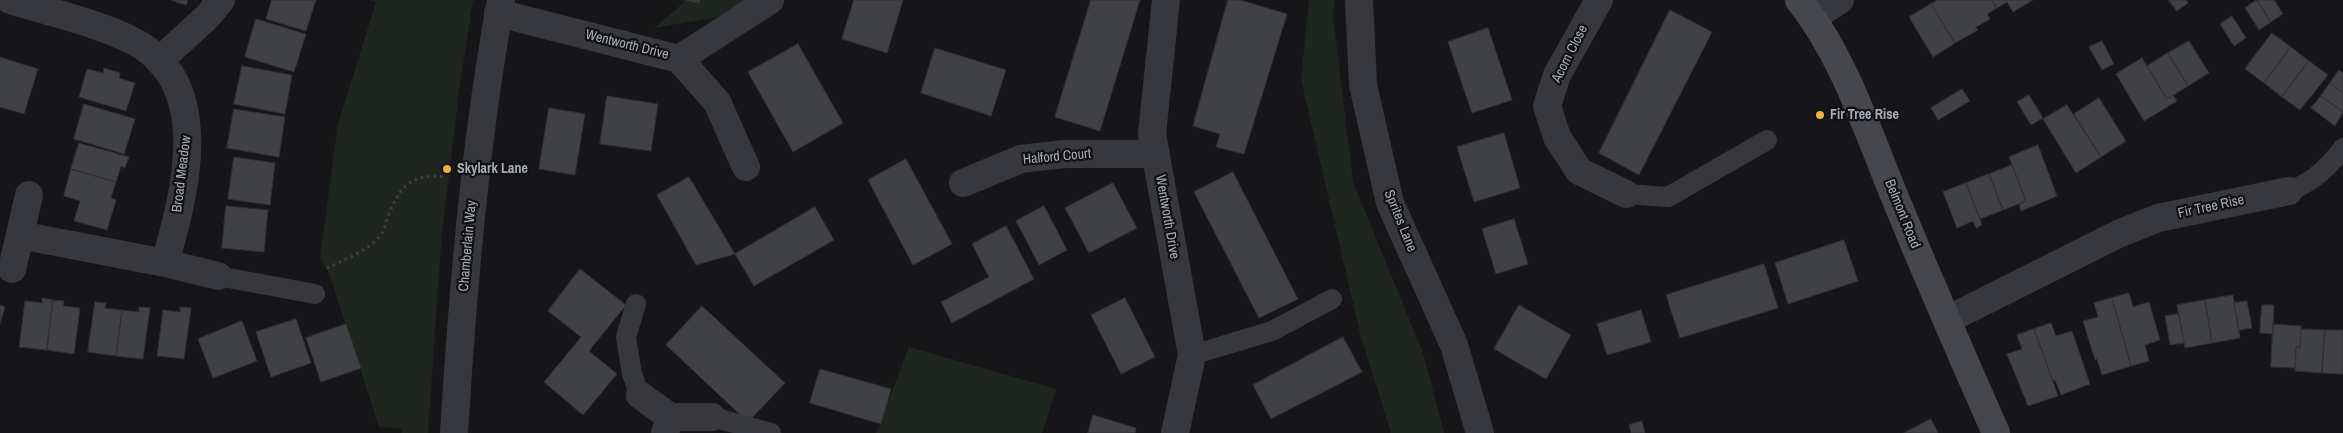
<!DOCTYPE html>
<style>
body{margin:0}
canvas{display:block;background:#161618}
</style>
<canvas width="2343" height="433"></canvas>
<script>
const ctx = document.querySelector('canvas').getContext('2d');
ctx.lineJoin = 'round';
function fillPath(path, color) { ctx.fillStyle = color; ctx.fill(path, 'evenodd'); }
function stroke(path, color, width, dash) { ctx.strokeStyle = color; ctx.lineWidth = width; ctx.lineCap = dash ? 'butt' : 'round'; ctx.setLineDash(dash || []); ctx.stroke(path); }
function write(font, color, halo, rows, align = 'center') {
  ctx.font = font + ' "Archivo Narrow",sans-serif'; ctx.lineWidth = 4.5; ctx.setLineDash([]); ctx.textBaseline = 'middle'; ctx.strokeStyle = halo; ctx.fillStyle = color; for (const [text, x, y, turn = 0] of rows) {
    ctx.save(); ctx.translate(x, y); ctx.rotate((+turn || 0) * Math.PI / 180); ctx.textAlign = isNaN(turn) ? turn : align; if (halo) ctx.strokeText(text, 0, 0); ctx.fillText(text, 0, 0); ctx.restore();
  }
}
const green = new Path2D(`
 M370 0H473L459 91 441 243 428 433H402L401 428 379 427 329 273 320 258 338 124 376 2Z
 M687 0H749L724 16 654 28Z
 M1309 0H1335L1333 16 1353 182 1423 353 1444 433H1391L1360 333 1301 79Z
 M909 347 1056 389 1042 433H876Z`);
const building = new Path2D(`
 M171 0H188L186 5Z
 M272 0H316L306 31 266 19Z
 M684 0H700L699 3Z
 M854 0H903L887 53 842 39Z
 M1091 0H1140L1100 131 1055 117Z
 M1228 0H1240L1287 14 1244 154 1216 147 1220 134 1193 126Z
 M1938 0H1992L1997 8 1987 14 1990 19 1976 27 1978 30 1955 43 1931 4Z
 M1992 0H2033L2013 12 2007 2 1997 8Z
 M2169 0H2186L2188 3 2177 11Z
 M2257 0H2274L2283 14 2271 22Z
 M2257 0 2271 22 2259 30 2245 8Z
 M1931 4 1955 43 1933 57 1909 17Z
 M1670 10 1712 32 1639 175 1599 153Z
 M2232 16 2246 38 2234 46 2220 24Z
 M256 19 306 34 294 72 245 57Z
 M1488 28 1512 100 1472 113 1448 42Z
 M2272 33 2291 47 2264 83 2245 69Z
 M2102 41 2114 64 2102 70 2089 47Z
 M2189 41 2209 73 2188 86 2168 53Z
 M798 44 843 123 793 152 748 72Z
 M2291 47 2309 61 2282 97 2264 83Z
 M935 48 1006 70 991 116 921 93Z
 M2168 53 2188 86 2167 99 2147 66Z
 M0 57 38 69 24 114 0 107Z
 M2142 58 2167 99 2173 95 2177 101 2144 121 2116 74Z
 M2309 61 2328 75 2300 110 2282 97Z
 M242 66 292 75 285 114 234 104Z
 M104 68 120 73 119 78 135 83 126 111 79 97 87 69 103 73Z
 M2339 70 2343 73V93L2330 83Z
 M2330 83 2343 93V112L2321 96Z
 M1962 89 1970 101 1938 120 1931 108Z
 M2029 95 2043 118 2031 125 2017 102Z
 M607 96 658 104 651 151 600 144Z
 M2321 96 2343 112 2335 126 2311 108Z
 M2099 98 2126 141 2101 157 2074 114Z
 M84 104 135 119 124 154 74 139Z
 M2067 105 2101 157 2076 173 2043 119Z
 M549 108 585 114 575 175 539 169Z
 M234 109 285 117 279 157 227 148Z
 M1504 133 1520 188 1474 202 1457 147Z
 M79 143 129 157 125 168 121 166 116 182 71 169Z
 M2038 145 2057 196 2021 211 2019 204 2026 201 2009 157Z
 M234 157 275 163 270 205 228 199Z
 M906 159 952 244 913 265 868 180Z
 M2012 165 2026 201 2003 210 1989 174Z
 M71 169 116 182 111 198 116 200 107 230 74 221 80 201 64 196Z
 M1233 172 1298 299 1259 318 1194 192Z
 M1989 174 2003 210 1980 219 1966 183Z
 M689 177 735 254 696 265 657 195Z
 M1113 183 1137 228 1089 253 1065 208Z
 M1966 183 1982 225 1976 228 1973 221 1957 228 1943 192Z
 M226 206 268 210 264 252 222 248Z
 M1044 206 1067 250 1039 265 1016 221Z
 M815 207 834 240 754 286 735 254Z
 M1514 219 1528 264 1496 274 1482 229Z
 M1006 226 1034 279 952 323 941 302 989 277 972 244Z
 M1844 240 1858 281 1788 304 1775 263Z
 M1764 264 1778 308 1680 338 1666 295Z
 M580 269 626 305 589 351 617 374 583 415 544 382 581 337 548 311Z
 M2129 293 2133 307 2149 302 2160 340 2145 345 2149 361 2131 366 2112 298Z
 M2233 295 2240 338 2212 343 2205 300Z
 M42 298 53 300 47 350 19 347 25 301 42 303Z
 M1125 298 1155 357 1121 374 1091 315Z
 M2112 298 2131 366 2102 375 2097 359 2095 360 2083 321 2098 317 2094 303Z
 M53 300 64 301 63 306 80 308 74 354 47 350Z
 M2205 300 2212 343 2185 348 2177 305Z
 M2247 301 2252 328 2239 330 2234 303Z
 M95 302 106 303 105 308 122 310 116 356 88 352Z
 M0 305 5 307 0 324Z
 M1519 305 1571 335 1546 379 1494 349Z
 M2262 305H2274L2273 334 2260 333Z
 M702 306 785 383 748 422 666 345Z
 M139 307 150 308 143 359 116 356 122 310 139 312Z
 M180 307 191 308 184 359 157 356 163 310 180 312Z
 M1641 310 1651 342 1607 355 1597 324Z
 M2179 314 2184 343 2170 345 2165 316Z
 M296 319 311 363 271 377 256 332Z
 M242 321 257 361 213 378 198 339Z
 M2051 323 2056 336 2072 331 2090 384 2061 395 2055 380 2053 381 2034 329Z
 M346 324 361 368 321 382 306 338Z
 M2273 324 2301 326 2300 347H2296L2295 368 2271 367Z
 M2034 329 2058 396 2028 406 2007 354 2022 349 2017 335Z
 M2301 329 2325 330 2322 373 2295 371 2296 347H2300Z
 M2325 330H2343V374L2322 373Z
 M1343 337 1362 372 1271 419 1253 385Z
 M820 369 891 389 881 424 810 403Z
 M1093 415 1136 428 1135 433H1088Z
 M1931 419 1938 433H1904Z
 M1642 421 1645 433H1631L1629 425Z`);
const path = new Path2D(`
 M327 268C344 260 366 252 379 237 385 231 385 223 388 216 400 187 410 173 444 177`);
const lane = new Path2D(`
 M2289 191C2313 182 2328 168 2343 148
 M1626 194 1668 197 1767 140
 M218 276 315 294
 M636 304 626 337 632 374 640 395
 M1192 355 1272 331 1332 299
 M712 417 771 433`);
const street = new Path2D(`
 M10 0C48 12 99 23 133 41 215 83 185 193 165 263
 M1166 0 1152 134 1192 355 1175 433
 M1359 0 1363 85 1390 203 1454 345 1480 433
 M1599 0 1557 75 1547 106 1557 137 1579 171 1626 194
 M498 13 679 59 770 0
 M1812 18 1840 0
 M679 59 717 102 746 167
 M159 61 208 16 221 0
 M963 183 1021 159 1064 154H1156
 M20 235 165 263 218 276
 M12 269 29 195
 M1947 320 2118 234 2158 218 2289 191
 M640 395 670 417
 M454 433C463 288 475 143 501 0
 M665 433 670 417H712`);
const secondary = new Path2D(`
 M1799 0C1845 58 1868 133 1896 200 1928 278 1962 356 1996 433`);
const markers = [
 [1820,115,5,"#f2b134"],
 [447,169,5,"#f2b134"]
];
const streetNames = [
 ["Wentworth Drive",627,45,14],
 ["Acorn Close",1570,54,-63],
 ["Halford Court",1057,157,-5],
 ["Broad Meadow",182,174,-83],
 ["Fir Tree Rise",2211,207,-12],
 ["Belmont Road",1902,214,68],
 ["Wentworth Drive",1167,217,80],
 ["Sprites Lane",1400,221,68],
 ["Chamberlain Way",468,246,-85]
];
const poiNames = [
 ["Fir Tree Rise",1830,115],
 ["Skylark Lane",457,169]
];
fillPath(green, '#1e261f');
fillPath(building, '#404145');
stroke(building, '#303034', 1);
stroke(path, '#3d3f44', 3, [2.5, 4]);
stroke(lane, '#37383d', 20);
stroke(street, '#37383d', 28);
stroke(secondary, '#45474d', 28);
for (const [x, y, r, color] of markers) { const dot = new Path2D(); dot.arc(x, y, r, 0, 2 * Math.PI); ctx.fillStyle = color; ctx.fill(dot); stroke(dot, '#111113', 2); }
write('14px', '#a8adb8', '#111113', streetNames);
write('bold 14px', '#a8adb8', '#111113', poiNames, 'left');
</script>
